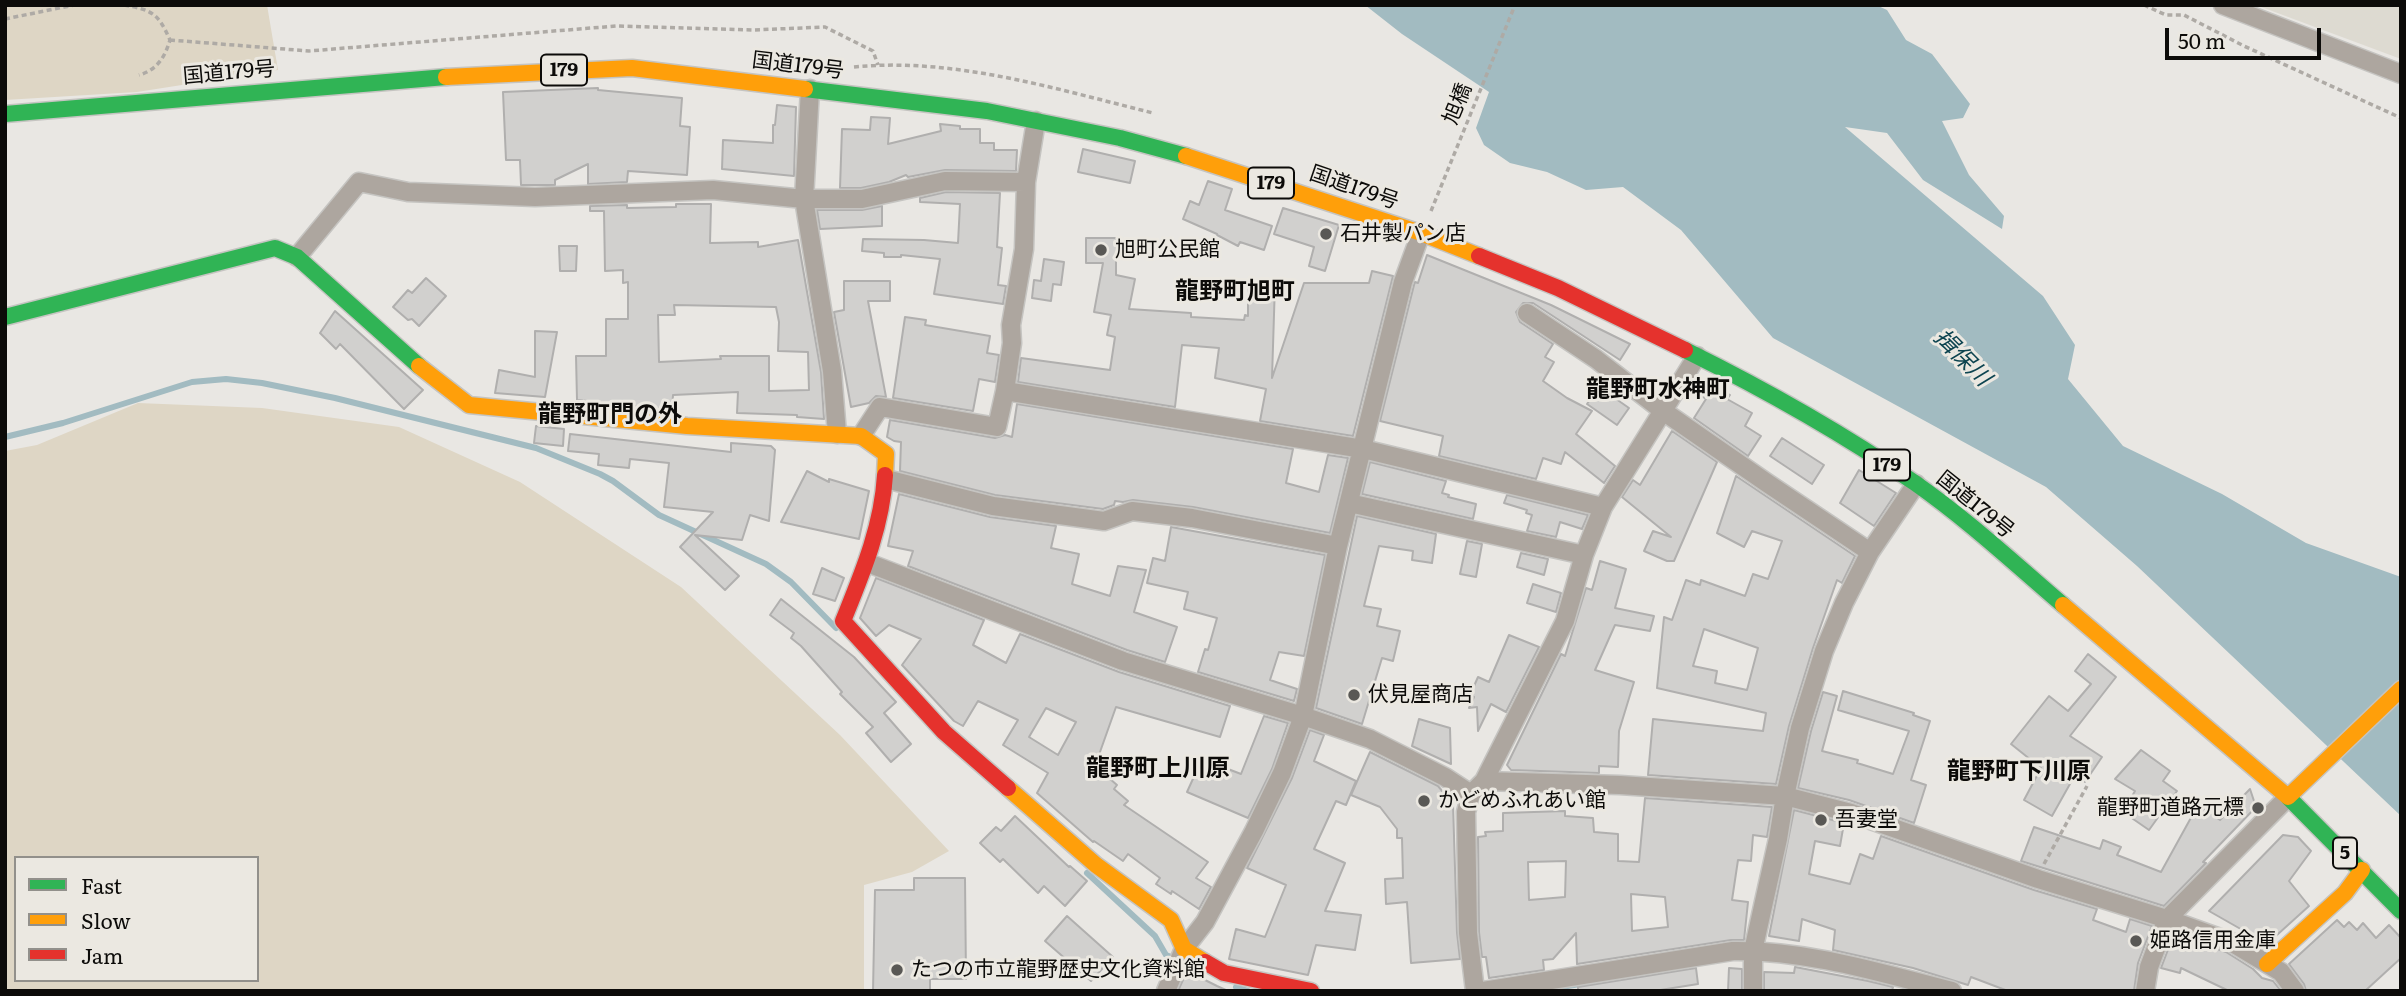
<!DOCTYPE html>
<meta charset="utf-8">
<style>
body{margin:0}
#map{position:relative;width:2406px;height:996px;overflow:hidden;background:#e9e7e3;font-family:Literata,serif}
canvas{display:block}
.frame{position:absolute;inset:0;border:7px solid #0c0b09;pointer-events:none}
.legend{position:absolute;left:14px;top:856px;width:245px;height:126px;box-sizing:border-box;background:#ebe8e1;border:2px solid #92908b;margin:0;padding:9px 12px;list-style:none;font-size:21px;color:#0c0b09}
.legend li{display:flex;align-items:center;gap:14px;height:35px}
.legend b{width:35px;border:2px solid #92908b}
.scale{position:absolute;left:2165px;top:28px;width:156px;height:32px;box-sizing:border-box;border:4px solid #0c0b09;border-top:0;padding-left:9px;font-size:21px;line-height:24px;white-space:nowrap;color:#0c0b09;-webkit-text-stroke:5px #ebe8e1;paint-order:stroke}
</style>
<div id="map">
<canvas width="2406" height="996"></canvas>
<div class="frame"></div>
<ul class="legend">
<li><b style="height:9px;background:#30b455"></b>Fast</li>
<li><b style="height:9px;background:#ff9f0a"></b>Slow</li>
<li><b style="height:9px;background:#e5322d"></b>Jam</li>
</ul>
<div class="scale">50 m</div>
</div>
<script>
const ctx = document.querySelector('canvas').getContext('2d');
ctx.lineJoin = 'round';
function fillPath(path, color) { ctx.fillStyle = color; ctx.fill(path, 'evenodd'); }
function stroke(path, color, width, dash) { ctx.strokeStyle = color; ctx.lineWidth = width; ctx.lineCap = dash ? 'butt' : 'round'; ctx.setLineDash(dash || []); ctx.stroke(path); }
function write(font, color, halo, rows, align = 'center') {
  ctx.font = font + ' Literata,"Noto Sans JP",serif'; ctx.lineWidth = 6; ctx.setLineDash([]); ctx.textBaseline = 'middle'; ctx.strokeStyle = halo; ctx.fillStyle = color; for (const [text, x, y, turn = 0] of rows) {
    ctx.save(); ctx.translate(x, y); ctx.rotate((+turn || 0) * Math.PI / 180); ctx.textAlign = isNaN(turn) ? turn : align; if (halo) ctx.strokeText(text, 0, 0); ctx.fillText(text, 0, 0); ctx.restore();
  }
}
const built = new Path2D(`
 M2256 5H2401V59Z`);
const green = new Path2D(`
 M5 5H267L278 70 137 92 5 100Z
 M138 403 262 408 399 427 520 482 681 587 840 735 949 851 912 872 864 885V991H5V451L37 445ZM16 858H257V980H16Z`);
const water = new Path2D(`
 M1365 5H1876L1887 10 1906 40 1932 54 1970 104 1963 118 1942 121 1969 175 2004 216 2002 229 1923 180 1887 133 1845 127 2043 296 2075 345 2068 379 2123 446 2222 494 2306 543 2401 577V816L2137 566 2046 487 1773 338 1681 230 1623 187 1586 190 1547 172 1510 163 1484 145 1476 128 1489 92 1402 34Z`);
const stream = new Path2D(`
 M5 437 63 423 192 382 226 379 262 383 335 398 536 448 600 474 613 481 659 515 766 564 791 582 836 628
 M1087 873 1155 936 1166 955 1176 959
 M1236 987 1248 991
 M1542 990 1593 982`);
const building = new Path2D(`
 M598 88V90L682 98 680 126 690 127 687 175 628 171 627 182 588 184V164L555 180V185H521L520 160H506L503 92Z
 M777 105 796 107 794 176 722 169 723 140 773 143V125H775Z
 M871 117 890 118 888 144 941 131 940 124 960 126V129H980V143H994V150H1017L1016 171 945 170 908 177 906 175 889 182 861 188H840L842 129 870 130Z
 M1083 149 1135 161 1130 183 1078 172Z
 M1208 181 1232 189 1225 210 1272 226 1264 250 1240 242 1238 246 1217 235V234L1183 219 1190 201 1199 205Z
 M946 192 1000 193 997 247 1002 248 998 285 1006 286 1003 304 934 294 940 259 901 255V257H884V253L862 251 863 239 924 240 958 243 960 204 920 202V198Z
 M676 204H711L710 243 758 242V247L798 240 821 372 824 419 797 417V415L737 413 738 392 673 395 672 410 577 400 576 356H606V319H628V282L623 283V270L605 271 604 211H590V206L627 205V208L676 207ZM674 305 776 307 779 322 778 351 808 352 809 390 769 391V356H720L721 359 659 362 658 315H675Z
 M882 206V226L820 229 817 210H862Z
 M1283 208 1339 225 1325 271 1309 266 1314 247 1274 234Z
 M1086 238H1116V275L1135 279 1129 309 1191 313V317L1244 320 1245 315 1248 316V283H1275L1272 378 1304 283H1369L1372 271 1393 276 1353 436 1260 421 1266 389 1215 378 1219 348 1182 345 1175 407 1018 382 1021 358 1110 370 1115 337 1107 335 1111 315 1094 312 1103 263H1086Z
 M559 246H577L576 271H560Z
 M1427 255 1551 305 1630 344 1620 360 1533 303H1523L1516 312 1520 322 1553 344 1545 357 1554 362 1543 381 1567 398 1592 411 1576 434 1615 466 1604 483 1565 452 1561 464 1543 458 1536 479 1439 456 1443 436 1380 421 1414 285 1415 282 1418 283Z
 M1044 259 1064 262 1061 285 1053 284 1051 301 1032 298 1034 280 1041 281Z
 M426 278 446 296 419 326 412 319 408 320 393 307 408 290 412 293Z
 M844 281H890V301H868L886 397 876 396 869 403 851 407 834 312 844 310Z
 M335 311 423 390 404 409 340 344 336 349 320 333Z
 M905 317 926 320 925 325 990 336 987 353 999 355 995 382 979 379 973 411 893 398Z
 M535 331 557 332 545 397 495 393 499 370 535 377Z
 M1706 381 1730 395 1727 399 1752 413 1745 426 1761 436 1748 456 1694 418 1706 399 1697 393Z
 M1599 387 1629 408 1617 425 1587 404Z
 M1017 404 1293 449 1286 483 1319 492 1328 455 1348 458 1330 533 1193 507 1133 500 1123 502 1115 501 1114 505 1103 509 995 495 900 471 901 442 894 441 887 437 890 420 995 438 1005 435 1012 437Z
 M536 426 564 429 563 446 534 443Z
 M1672 431 1717 462 1674 561H1667L1644 551 1653 531 1671 537 1622 497 1633 480 1640 485Z
 M570 434 731 452V443L771 446 775 450 769 521 750 515 742 540 695 535 739 576 725 590 680 547 713 512 664 507 669 463 630 459 629 468 598 465 599 454 568 451Z
 M1782 438 1824 465 1812 484 1770 456Z
 M1370 462 1446 481 1442 493 1449 495 1448 497 1476 504 1473 519 1362 494Z
 M1859 470 1896 493 1874 526 1840 503Z
 M807 471 829 482V479L869 491 859 539 781 522Z
 M1736 476 1855 556 1842 583 1837 580 1813 648 1789 726 1776 784 1648 775 1653 719 1763 731 1766 713 1657 688 1664 617 1672 620 1686 580 1700 585 1701 580 1745 596 1753 574 1768 579 1782 541 1752 531 1744 547 1717 533ZM1704 629 1758 648 1747 690 1715 683 1717 671 1693 666Z
 M899 494 990 517 1056 526 1051 548 1079 554 1072 584 1110 596 1118 566 1146 570 1134 612 1177 627 1165 662 1127 650 908 566 913 551 888 546Z
 M1507 495 1588 515 1582 529 1560 522 1556 537 1527 531 1532 515 1526 513 1527 510 1504 503Z
 M1357 516 1436 534 1432 563 1412 560 1413 551 1379 546 1364 606 1381 609 1377 626 1400 631 1393 661 1382 658 1362 724 1316 708Z
 M1171 527 1325 555 1304 656 1279 652 1270 680 1297 689 1294 701 1198 672 1205 649 1208 650 1217 618 1184 609 1188 592 1147 583 1153 558 1165 561Z
 M1467 541 1482 544 1476 577 1460 574Z
 M1521 553 1548 559 1544 575 1517 567Z
 M1600 561 1626 569 1615 608 1654 616 1650 631 1615 625 1595 670 1634 682 1619 731 1618 767 1599 766V773L1511 770 1507 765 1561 654 1565 656 1586 588 1592 590Z
 M822 568 844 578 835 601 813 594Z
 M876 578 984 620 973 645 1006 663 1020 634 1119 672 1230 706 1220 737 1116 707 1095 766 1117 785 1114 789 1128 801 1124 805 1208 862 1196 878 1211 887 1199 909 1172 891 1171 894 1156 884 1160 878 1128 854 1123 861 1094 841 1093 842 1037 793 1048 773 1003 745 1018 720 978 701 963 726 954 721 902 665 921 639 889 625 876 636 860 618ZM1046 708 1076 722 1058 755 1029 737Z
 M1533 584 1561 593 1556 612 1527 603Z
 M781 599 854 657 896 702 884 713 911 744 891 762 866 733 873 727 840 694 842 692 801 646 791 638 794 633 770 615Z
 M1509 635 1539 647 1506 712 1491 704 1478 731 1477 707 1469 708 1474 697 1470 695 1478 677 1489 682Z
 M2088 654 2116 677 2070 736 2102 757 2085 782 2075 775 2052 816 2024 800 2041 768 2011 744 2049 696 2068 711 2091 684 2075 671Z
 M1843 691 1914 713 1913 715 1930 721 1911 780 1926 785 1914 823 1849 800 1798 788 1811 731 1823 692 1837 696 1822 751 1858 760 1857 763 1893 774 1909 731 1838 710Z
 M1264 716 1288 723 1272 769 1248 818 1187 792 1202 759 1241 774Z
 M1419 719 1450 728 1451 764 1412 746Z
 M1310 730 1324 735 1314 761 1356 781 1346 805 1336 801 1314 849 1345 863 1325 911 1361 915 1355 950 1316 945 1308 975 1229 959 1236 929 1265 937 1286 885 1247 868 1292 778Z
 M2141 750 2170 771 2163 781 2177 791 2149 830 2123 812 2135 791 2115 779Z
 M1370 752 1438 786 1453 804 1457 933 1460 959 1411 963 1407 902 1386 904 1385 879 1403 878 1402 838H1397V829L1380 807 1351 795Z
 M2250 789 2256 807 2203 862 2206 863 2164 906 2021 861 2034 827 2100 849 2103 840 2121 847 2117 855 2161 872 2198 805 2220 820Z
 M1645 798 1772 807 1767 837 1753 835 1751 861 1738 860 1732 900 1748 902 1744 940H1731L1577 964 1576 933 1553 959 1543 960 1544 970 1489 978 1486 957H1482L1479 932 1478 837 1486 836 1485 832 1503 831V813L1565 811V816L1593 818 1594 832 1618 834V861L1639 862ZM1566 861 1565 897 1529 900 1528 862ZM1631 894 1665 897 1668 927 1632 931Z
 M1794 810 1844 823 1840 846 1815 841 1809 874 1850 884 1860 854 1873 859 1881 836 2034 890 2097 909 2093 920 2126 932 2130 919 2152 926 2138 963 2134 991H2008L1971 977 1968 985 1913 968 1833 950 1835 930 1802 919 1799 941 1769 936Z
 M1015 816 1069 867 1070 866 1087 881 1065 906 1044 886 1038 893 1003 859 1000 862 980 843 996 827 1001 831Z
 M2283 835 2298 837 2311 851 2289 881 2309 906 2267 944 2209 911Z
 M914 878H965L966 979H930V991H873L875 890H914Z
 M1067 916 1113 957 1091 981 1045 941Z
 M2337 920 2344 927 2349 922 2357 930 2363 923 2376 938 2389 925 2401 938V958L2365 991H2306L2304 984 2289 964Z
 M2174 934 2226 952 2253 969 2262 978 2273 981 2281 991H2229L2181 968 2180 973 2161 968Z
 M1795 967 1868 981 1893 987 1892 991 1764 990V972L1794 973Z
 M1696 968 1698 984 1654 991H1578V987Z
 M1729 968 1742 969V990L1728 991Z
 M1187 971 1217 986 1228 991H1178Z`);
const path = new Path2D(`
 M124 5C152 10 158 13 170 40 165 57 157 70 139 75
 M2144 5 2166 15H2184L2244 46 2401 118
 M5 19 74 5
 M170 40 309 51 616 26 753 30 825 27 873 51 878 65
 M854 67C954 57 1056 89 1153 113
 M1431 211 1515 5
 M2044 864 2087 786`);
const street = new Path2D(`
 M2223 5 2401 74
 M810 89 804 199 832 371 837 434
 M297 257 359 182 408 192 535 197 713 190 804 199H862L945 181 1026 182
 M1527 313 1596 359 1663 411 1767 483 1870 552
 M1005 391 1012 343 1011 325 1024 249 1026 182 1036 121
 M861 436 880 407 997 427 1005 391 1363 449 1603 507
 M886 479 993 506 1104 521 1132 511 1192 518 1338 546
 M1349 503 1584 555
 M868 563 1123 661 1303 716 1370 739 1445 777 1471 794
 M1484 781 1620 785 1785 796 1851 813 2038 879 2167 919 2231 942 2281 972 2295 991
 M1166 991 1184 949 1205 922 1254 831 1282 773 1303 716 1338 546 1403 282 1421 233
 M1475 991 1468 933 1466 812 1471 794 1484 781 1565 621 1584 555 1603 507 1697 356
 M1483 991 1733 951C1807 950 1881 973 1952 991
 M1753 991V951L1778 839 1785 796 1800 728 1824 651 1844 603 1870 552 1916 484
 M2145 991 2149 967 2167 919 2288 797`);
const fast = new Path2D(`
 M805 89 987 111 1120 138 1186 156
 M5 114 446 77
 M5 317 275 248 297 257 419 366
 M1685 350C1764 389 1842 433 1915 483 1968 520 2015 564 2063 605
 M2288 797 2401 911`);
const slow = new Path2D(`
 M446 77 632 68 805 89
 M1186 156 1421 233 1479 256
 M419 366 469 405 687 426 861 436 886 454 885 475
 M2063 605 2288 797 2401 689
 M1008 788 1096 865 1171 920 1184 949 1205 962
 M2267 964 2345 893 2362 870`);
const jam = new Path2D(`
 M1479 256 1558 288 1685 350
 M885 475C882 527 862 574 843 621L944 732 1008 788
 M1205 962 1224 973 1311 991`);
const markers = [
 [1326,234,7,"#595855"],
 [1101,250,7,"#595855"],
 [1354,695,7,"#595855"],
 [1424,801,7,"#595855"],
 [2258,808,7,"#595855"],
 [1821,820,7,"#595855"],
 [2136,941,7,"#595855"],
 [897,970,7,"#595855"]
];
const shields = [
 [564,70,46],
 [1271,183,46],
 [1887,465,46],
 [2345,853,24]
];
const shieldNames = [
 ["179",564,70],
 ["179",1271,183],
 ["179",1887,465],
 ["5",2345,853]
];
const streetNames = [
 ["国道179号",798,66,7],
 ["国道179号",229,73,-5],
 ["旭橋",1458,104,-68],
 ["国道179号",1354,188,19],
 ["国道179号",1975,505,39]
];
const poiNames = [
 ["石井製パン店",1340,234],
 ["旭町公民館",1115,250],
 ["伏見屋商店",1368,695],
 ["かどめふれあい館",1438,801],
 ["龍野町道路元標",2244,808,"right"],
 ["吾妻堂",1835,820],
 ["姫路信用金庫",2150,941],
 ["たつの市立龍野歴史文化資料館",911,970]
];
const waterNames = [
 ["揖保川",1962,358,45]
];
const quarterNames = [
 ["龍野町旭町",1235,292],
 ["龍野町水神町",1658,390],
 ["龍野町門の外",610,415],
 ["龍野町上川原",1158,769],
 ["龍野町下川原",2019,772]
];
fillPath(built, '#dddad1');
fillPath(green, '#ded6c5');
fillPath(water, '#a2bbc1');
stroke(stream, '#a2bbc1', 6);
fillPath(building, '#d1d0ce');
stroke(building, '#b0afae', 2);
stroke(street, '#c5c4c1', 21);
stroke(fast, '#c5c4c1', 19);
stroke(slow, '#c5c4c1', 19);
stroke(jam, '#c5c4c1', 19);
stroke(path, '#aeaaa5', 3.5, [5, 3.5]);
stroke(street, '#ada69f', 18);
stroke(fast, '#30b455', 16);
stroke(slow, '#ff9f0a', 16);
stroke(jam, '#e5322d', 16);
for (const [x, y, r, color] of markers) { const dot = new Path2D(); dot.arc(x, y, r, 0, 2 * Math.PI); ctx.fillStyle = color; ctx.fill(dot); stroke(dot, '#ebe8e1', 2.5); }
for (const [x, y, w] of shields) { const box = new Path2D(); box.roundRect(x - w / 2, y - 15.5, w, 31, 5); ctx.fillStyle = '#ebe8e1'; ctx.fill(box); stroke(box, '#0c0b09', 2); }
write('bold 19px', '#0c0b09', null, shieldNames);
write('21px', '#0c0b09', '#ebe8e1', streetNames);
write('21px', '#0c0b09', '#ebe8e1', poiNames, 'left');
write('italic 23px', '#0d4450', '#ebe8e1', waterNames);
write('bold 24px', '#0c0b09', '#ebe8e1', quarterNames);
</script>
